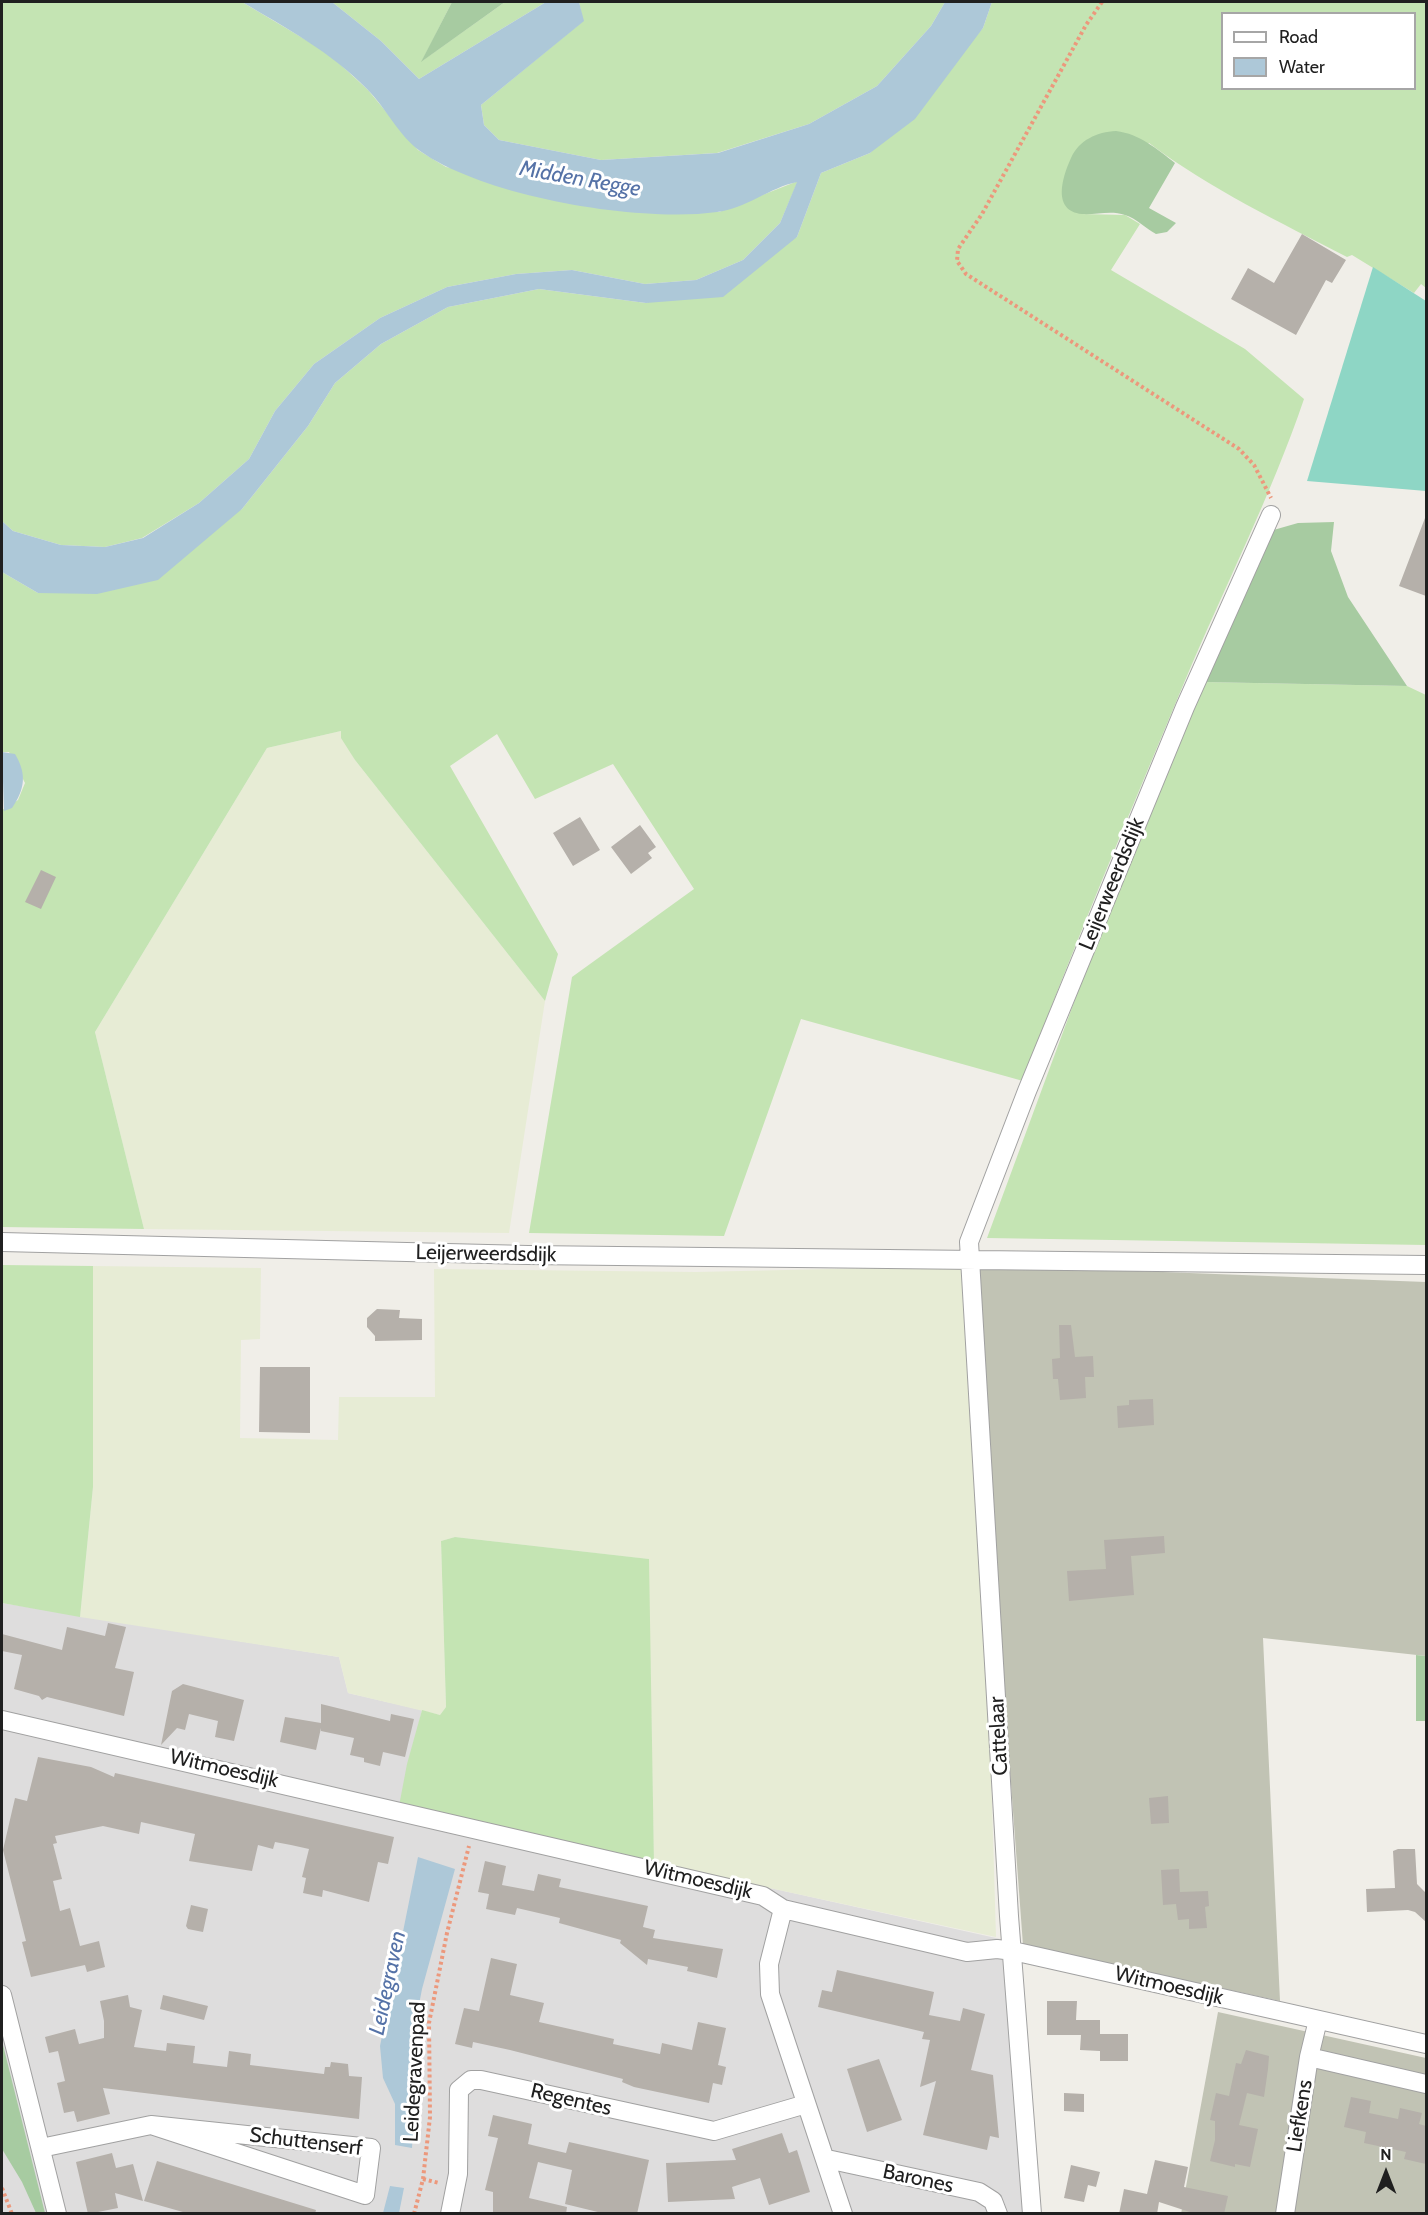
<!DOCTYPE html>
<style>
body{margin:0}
#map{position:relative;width:1428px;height:2215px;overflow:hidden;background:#f0eee8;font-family:Cabin,sans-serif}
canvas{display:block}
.frame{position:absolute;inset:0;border:3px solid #202020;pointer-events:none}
.legend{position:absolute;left:1221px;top:12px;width:195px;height:78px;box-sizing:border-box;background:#fff;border:2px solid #a6a6a6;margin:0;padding:8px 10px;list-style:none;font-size:18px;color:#202020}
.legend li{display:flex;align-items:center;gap:12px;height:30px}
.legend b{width:30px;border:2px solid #a6a6a6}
.north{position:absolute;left:1356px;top:2143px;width:60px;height:60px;-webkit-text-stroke:4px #fff;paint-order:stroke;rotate:0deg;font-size:16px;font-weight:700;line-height:24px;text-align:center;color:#202020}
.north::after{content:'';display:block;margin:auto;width:21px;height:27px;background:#202020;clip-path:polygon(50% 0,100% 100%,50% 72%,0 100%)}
</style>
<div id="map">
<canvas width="1428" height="2215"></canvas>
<div class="frame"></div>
<ul class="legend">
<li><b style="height:8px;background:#fff"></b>Road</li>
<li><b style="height:16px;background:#adc8d8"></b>Water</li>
</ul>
<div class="north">N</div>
</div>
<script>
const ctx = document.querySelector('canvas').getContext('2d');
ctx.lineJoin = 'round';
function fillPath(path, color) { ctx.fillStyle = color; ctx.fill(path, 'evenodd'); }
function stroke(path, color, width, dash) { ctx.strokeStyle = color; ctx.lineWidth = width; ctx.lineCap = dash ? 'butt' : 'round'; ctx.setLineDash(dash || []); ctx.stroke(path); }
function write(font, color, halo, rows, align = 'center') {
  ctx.font = font + ' Cabin,sans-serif'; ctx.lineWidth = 6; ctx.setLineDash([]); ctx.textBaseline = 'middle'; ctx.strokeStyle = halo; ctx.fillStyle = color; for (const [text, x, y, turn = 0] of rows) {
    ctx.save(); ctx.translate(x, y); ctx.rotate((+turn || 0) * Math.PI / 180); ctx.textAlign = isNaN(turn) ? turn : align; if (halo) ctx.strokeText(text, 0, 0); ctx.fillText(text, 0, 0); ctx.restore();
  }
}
const residential = new Path2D(`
 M2 1603 339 1657 348 1693 422 1710 400 1806 1005 1940 1023 2213H2Z`);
const construction = new Path2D(`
 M979 1265 1426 1282V1656L1263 1638 1280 2001 1023 1945 997 1596Z
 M1218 2012 1426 2058V2213L1181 2214Z`);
const farmland = new Path2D(`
 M341 731 355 760 545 1001 509 1233 144 1229 95 1032 267 748Z
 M93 1266 261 1268 260 1339 241 1340 240 1438 338 1440 339 1397H435L434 1269 696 1272 965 1266 986 1600 996 1937 654 1863 648 1559 455 1537 441 1541 446 1707 440 1715 348 1693 339 1657 80 1617 93 1487Z`);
const grass = new Path2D(`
 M2 2H242L328 53 368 90 418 150 446 167 719 212 798 181 780 223 743 260 696 280 645 284 572 270 516 274 447 287 380 318 314 364 275 411 249 459 199 503 142 538 105 547 61 545 13 531 2 521Z
 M332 2H452L422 61 505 2H546L419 79 381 41Z
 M579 2H945L931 26 877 86 809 124 717 153 601 160 499 140 484 125 481 105 583 21Z
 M992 2H1426V288L1421 284 1414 293 1352 255 1347 257C1280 222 1210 189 1149 143L1082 214 1125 215 1140 224 1111 270 1245 349 1304 399C1271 496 1224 588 1184 683 1129 815 1073 947 1023 1081L801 1019 724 1236 529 1233 572 977 694 889 613 764 535 799 497 734 450 766 558 954 545 1001 355 760 341 738V731L267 748 95 1032 144 1229 2 1227V810L18 800 25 783 9 752H2V572L38 593 242 509 308 426 335 383 381 344 448 307 539 289 646 303 797 237 821 173 870 153 983 28ZM1222 14H1414V88H1222Z
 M1203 682 1407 686 1426 695V1245L987 1238 1090 959Z
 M2 1265 93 1266V1487L80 1617 2 1603Z
 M455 1537 649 1559 654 1863 399 1806 407 1764 422 1710 440 1715 446 1707 441 1541Z`);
const forest = new Path2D(`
 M452 2H505L421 62Z
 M1116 131C1140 134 1157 149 1175 163L1149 208 1176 223 1167 232 1156 234C1146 229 1136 218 1125 215 1111 210 1096 215 1082 214 1052 211 1062 178 1071 158 1079 140 1097 132 1116 131Z
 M1334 522 1331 551 1348 597 1407 686 1203 682 1270 531 1298 523Z
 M1416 1655 1426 1656V1721H1416Z
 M2 2041 45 2213H46H36L22 2182 2 2149Z`);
const pitch = new Path2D(`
 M1373 267 1426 301V491L1307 481Z`);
const water = new Path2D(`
 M242 2H332L381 41 419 79 546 2H579L584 21 481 105 484 125 499 140 601 160 718 153 809 124 877 86 931 26 945 2H992L983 28 915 119 870 153 821 173 797 237 723 297 646 303 539 289 448 307 381 344 335 383 308 426 242 509 158 580 97 594 38 593 2 572V521L13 531 61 545 105 547 143 538 199 503 249 459 275 411 314 364 380 318 447 287 516 274 572 270 645 284 696 280 743 260 780 223 797 182C771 187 745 209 717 212 639 223 485 197 420 151 399 136 386 108 367 89 331 52 286 28 242 2Z
 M2 752 15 754C27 774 25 789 12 808L4 811Z
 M418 1857 455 1869 422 1989 412 2041 415 2099 412 2148 395 2145V2104L383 2078 380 2046Z
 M390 2186 404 2188 399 2213H383Z`);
const building = new Path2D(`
 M1302 234 1346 260 1332 283 1326 280 1296 335 1231 299 1248 268 1274 283Z
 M1425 518H1426V596L1399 586Z
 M580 817 600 850 573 866 553 833Z
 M640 825 656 847 648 853 652 858 631 874 611 847Z
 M41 870 56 877 41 909 25 902Z
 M377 1309 400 1310 399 1318 422 1319V1340L375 1341V1336L367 1327V1318Z
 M1059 1325H1071L1075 1357 1093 1356 1094 1377H1085L1086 1398 1060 1400 1058 1379H1053L1052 1359 1060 1358Z
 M260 1367H310V1433L259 1432Z
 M1153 1399 1154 1425 1118 1428 1117 1406 1129 1405V1400Z
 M1164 1536 1165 1553 1131 1556 1134 1595 1069 1601 1067 1571 1106 1569 1104 1540Z
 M108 1623 126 1627 115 1668 134 1672 124 1716 47 1697 42 1700 39 1696 14 1689 22 1655 2 1651V1634L62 1650 67 1627 105 1636Z
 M183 1684 244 1700 234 1741 215 1737 218 1721 189 1714 185 1730 177 1728 161 1745 172 1691Z
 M321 1704 390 1721 391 1714 414 1719 405 1757 383 1752 380 1766 364 1762V1758L350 1755 354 1738 321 1731V1728L316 1750 280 1742 285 1717 321 1723Z
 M38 1757 91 1767 114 1777 115 1773 394 1837 388 1864 378 1862 369 1902 323 1890 322 1897 303 1893 306 1878 302 1877 309 1849 291 1845 275 1842 273 1849 258 1845 252 1871 189 1861 195 1834 141 1822 139 1834 103 1826 55 1836 57 1843 53 1844 62 1879 53 1881 60 1911 70 1908 80 1946 99 1941 105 1967 87 1972 85 1965 31 1977 22 1942 26 1941 3 1850 15 1798 27 1801Z
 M1168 1796 1169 1823 1151 1824 1149 1798Z
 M1398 1849H1415L1417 1884 1426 1893V1922L1415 1912 1408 1910 1367 1912 1366 1889 1395 1888 1393 1851Z
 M485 1861 506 1866 502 1885 534 1891 538 1874 561 1879 559 1887 648 1906 643 1927 655 1930 653 1938 723 1949 717 1978 687 1971 688 1967 648 1959 647 1965 620 1943 621 1940 559 1923 560 1918 517 1908 515 1915 486 1909 489 1894 478 1892Z
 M1179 1869 1180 1892 1208 1891 1209 1906 1205 1907 1207 1928 1189 1929V1919L1178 1920 1176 1904 1163 1905 1161 1870Z
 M191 1905 208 1909 203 1932 188 1929 186 1926Z
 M491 1958 517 1964 510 1995 544 2003 539 2022 614 2039 613 2044 660 2054 662 2043 692 2050 698 2022 726 2028 718 2065 726 2067 722 2085 713 2083 709 2103 634 2087 622 2082 623 2079 510 2050 473 2042 472 2048 455 2044 464 2008 479 2011Z
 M837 1970 934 1992 929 2015 960 2021 963 2008 985 2014 971 2070 993 2075 999 2138 990 2136 987 2150 923 2135 936 2081 920 2087 930 2040 922 2039 924 2032 818 2007 822 1990 832 1992Z
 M128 1995 130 2007 142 2010 134 2047 166 2051 167 2043 195 2046 193 2063 227 2067 229 2051 251 2054 250 2065 324 2074 325 2067H330L331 2062 348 2064 349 2076 362 2077 359 2119 103 2088 110 2114 77 2122 74 2111 64 2113 57 2083 65 2081 58 2051 49 2053 45 2037 75 2029 79 2044 104 2038V2021L100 2001Z
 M163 1995 208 2006 204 2020 160 2009Z
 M1047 2001H1077L1076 2020H1100V2034H1128V2061H1100V2051L1080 2050 1081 2035H1047Z
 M1246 2050 1269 2056 1268 2069 1264 2097 1247 2093 1239 2125 1258 2129 1250 2167 1235 2164V2167L1210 2161 1215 2140V2121L1210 2120 1216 2093 1229 2096 1236 2063 1241 2064Z
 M879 2059 902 2120 867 2132 847 2069Z
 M1064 2093 1084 2094V2112L1064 2111Z
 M1351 2097 1371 2101 1369 2113 1398 2119 1400 2108 1422 2113 1419 2124 1426 2126V2164L1404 2159 1406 2152 1364 2143 1366 2132 1344 2127Z
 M493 2115 532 2124 528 2144 536 2146 566 2153 569 2142 649 2160 637 2214H606L565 2204 572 2170 538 2162 529 2198 567 2207 566 2214H493V2192L485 2190 498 2138 488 2136Z
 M782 2133 789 2153 797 2150 810 2192 769 2205 760 2178 732 2187 735 2199 668 2202 666 2163 736 2160 732 2149Z
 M112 2153 116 2168 133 2164 143 2201 115 2193 118 2208 88 2214 76 2162Z
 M1155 2160 1188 2167 1184 2187 1228 2196 1224 2214H1196L1159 2202 1157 2214H1119L1124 2189 1147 2194Z
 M157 2161 316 2210 315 2214H190L144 2201Z
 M1071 2165 1100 2172 1096 2187 1088 2185 1084 2202 1064 2198Z`);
const path = new Path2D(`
 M1102 2 1086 25 982 214 958 249 957 261 966 274 1239 449 1254 465 1271 498
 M423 2179 439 2183
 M2 2188 12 2214
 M414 2214 423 2179 430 2117 429 2023 447 1933 469 1846`);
const street = new Path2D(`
 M2 1242 528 1255 1426 1265
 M2 1720 763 1896 783 1909 967 1952 997 1949 1013 1951 1426 2044
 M783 1909 769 1964 770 1994 843 2214
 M2 1995 57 2214
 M1309 2057 1426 2084
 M41 2148 151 2125 365 2195 371 2148 151 2125
 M827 2159 979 2192 993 2201 998 2214
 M450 2214 458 2174 459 2090 471 2080H481L714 2131 806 2104
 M1032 2214 1009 1916 969 1242 1027 1091 1185 707 1271 515
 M1285 2214 1309 2057 1318 2020`);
const streetNames = [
 ["Leijerweerdsdijk",1112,884,-68],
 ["Leijerweerdsdijk",486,1254,1],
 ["Cattelaar",999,1736,-93],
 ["Witmoesdijk",224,1769,13],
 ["Witmoesdijk",698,1880,13],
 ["Witmoesdijk",1169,1986,13],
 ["Leidegravenpad",415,2072,-87],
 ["Regentes",571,2100,13],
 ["Liefkens",1300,2116,-81],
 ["Schuttenserf",306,2142,7],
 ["Barones",918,2179,12]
];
const waterNames = [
 ["Midden Regge",580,179,10],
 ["Leidegraven",388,1983,-78]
];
fillPath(residential, '#dedddd');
fillPath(construction, '#c1c3b4');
fillPath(farmland, '#e7ecd5');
fillPath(grass, '#c4e4b3');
fillPath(forest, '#a7cba1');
fillPath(pitch, '#8ed6c5');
fillPath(water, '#adc8d8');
fillPath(building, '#b5b0aa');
stroke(street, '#a1a1a1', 20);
stroke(path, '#ec987c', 4, [3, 3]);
stroke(street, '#fff', 18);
write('21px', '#202020', '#fff', streetNames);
write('italic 22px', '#5572a7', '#fff', waterNames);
</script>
